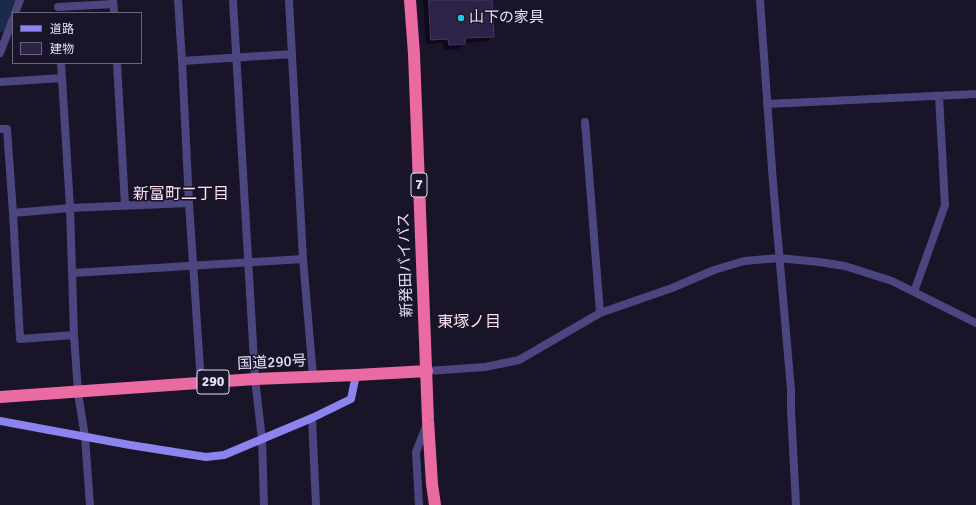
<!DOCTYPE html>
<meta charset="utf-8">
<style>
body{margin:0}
#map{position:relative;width:976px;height:505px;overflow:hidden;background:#191428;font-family:Signika,"Noto Sans JP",sans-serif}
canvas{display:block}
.legend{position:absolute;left:12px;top:12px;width:130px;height:52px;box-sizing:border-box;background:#191428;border:1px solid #6a657c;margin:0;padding:5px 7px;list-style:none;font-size:12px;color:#e4dffb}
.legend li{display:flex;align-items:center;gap:8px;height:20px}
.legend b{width:20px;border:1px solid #6a657c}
</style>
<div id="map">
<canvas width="976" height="505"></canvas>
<ul class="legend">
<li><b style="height:5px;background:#8c83ee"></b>道路</li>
<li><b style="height:11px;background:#2c2346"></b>建物</li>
</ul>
</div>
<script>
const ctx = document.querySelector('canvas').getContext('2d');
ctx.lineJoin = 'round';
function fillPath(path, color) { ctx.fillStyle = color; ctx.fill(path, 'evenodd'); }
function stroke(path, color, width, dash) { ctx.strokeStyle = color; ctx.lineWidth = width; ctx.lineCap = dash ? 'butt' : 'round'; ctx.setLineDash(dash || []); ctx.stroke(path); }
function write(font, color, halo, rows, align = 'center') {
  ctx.font = font + ' Signika,"Noto Sans JP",sans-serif'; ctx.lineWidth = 3; ctx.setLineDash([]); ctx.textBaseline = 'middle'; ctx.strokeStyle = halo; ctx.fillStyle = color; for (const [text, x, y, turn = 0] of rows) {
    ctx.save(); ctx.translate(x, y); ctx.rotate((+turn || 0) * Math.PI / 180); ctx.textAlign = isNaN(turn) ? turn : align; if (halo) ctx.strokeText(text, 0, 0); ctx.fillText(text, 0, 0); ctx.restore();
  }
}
const shadow = new Path2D(`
 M423 0H491L493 36 488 41 464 43 459 49 444 50 443 43 426 44Z`);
const river = new Path2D(`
 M0 23 8 0`);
const building = new Path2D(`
 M429 0H492L494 37 465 38V44L449 45 448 39 431 40Z`);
const street = new Path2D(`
 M113 0 114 13
 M178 0 182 61 189 203 201 383
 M233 0 255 379 262 439 264 505
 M289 0 303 259 313 376
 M760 0 773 183 791 390V410L796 505
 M58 7 113 4
 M15 13 20 0
 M0 53 13 19
 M182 61 292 54
 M61 63 70 208 74 335 78 393 85 437 90 505
 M117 63 125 205
 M0 82 62 78
 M767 104 976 94
 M585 122 600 313
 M0 129H7L13 213 20 339 74 335
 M13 213 70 208 189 203
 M73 273 303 259
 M914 292 945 205 939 96
 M427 371 485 367 519 360 600 313 672 288 714 270 744 261 779 258 819 262 845 266 892 281 976 323
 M312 418 316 505
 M419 505 416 452 427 424`);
const secondary = new Path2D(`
 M0 421 130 445 206 457 224 455 312 418 351 399 356 375`);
const highway = new Path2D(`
 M410 0 414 54 428 420 432 484 435 505
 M0 397 255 379 356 375 427 371`);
const markers = [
 [461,18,4,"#25c4e0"]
];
const shields = [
 [419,185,16],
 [213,382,32]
];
const shieldNames = [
 ["7",419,185],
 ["290",213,382]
];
const poiNames = [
 ["山下の家具",469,18]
];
const streetNames = [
 ["新発田バイパス",406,265,-92],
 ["国道290号",272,363,-3]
];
const neighbourhoodNames = [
 ["新富町二丁目",181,195],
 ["東塚ノ目",469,323]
];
fillPath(shadow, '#0007');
stroke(river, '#192a4c', 18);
fillPath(building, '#2c2346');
stroke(building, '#46386f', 1);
stroke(street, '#4b4680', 8);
stroke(secondary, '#8c83ee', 8);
stroke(highway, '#ea6ba1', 12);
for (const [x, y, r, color] of markers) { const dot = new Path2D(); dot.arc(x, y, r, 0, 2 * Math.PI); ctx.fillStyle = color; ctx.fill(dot); stroke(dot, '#191428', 1.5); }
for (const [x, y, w] of shields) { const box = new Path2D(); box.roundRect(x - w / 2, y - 12, w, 24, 3); ctx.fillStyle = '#191428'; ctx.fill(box); stroke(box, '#e4dffb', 1); }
write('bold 14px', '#e4dffb', null, shieldNames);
write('15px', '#e4dffb', '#191428', poiNames, 'left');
write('15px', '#e4dffb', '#191428', streetNames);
write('16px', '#fbe1f0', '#191428', neighbourhoodNames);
</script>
